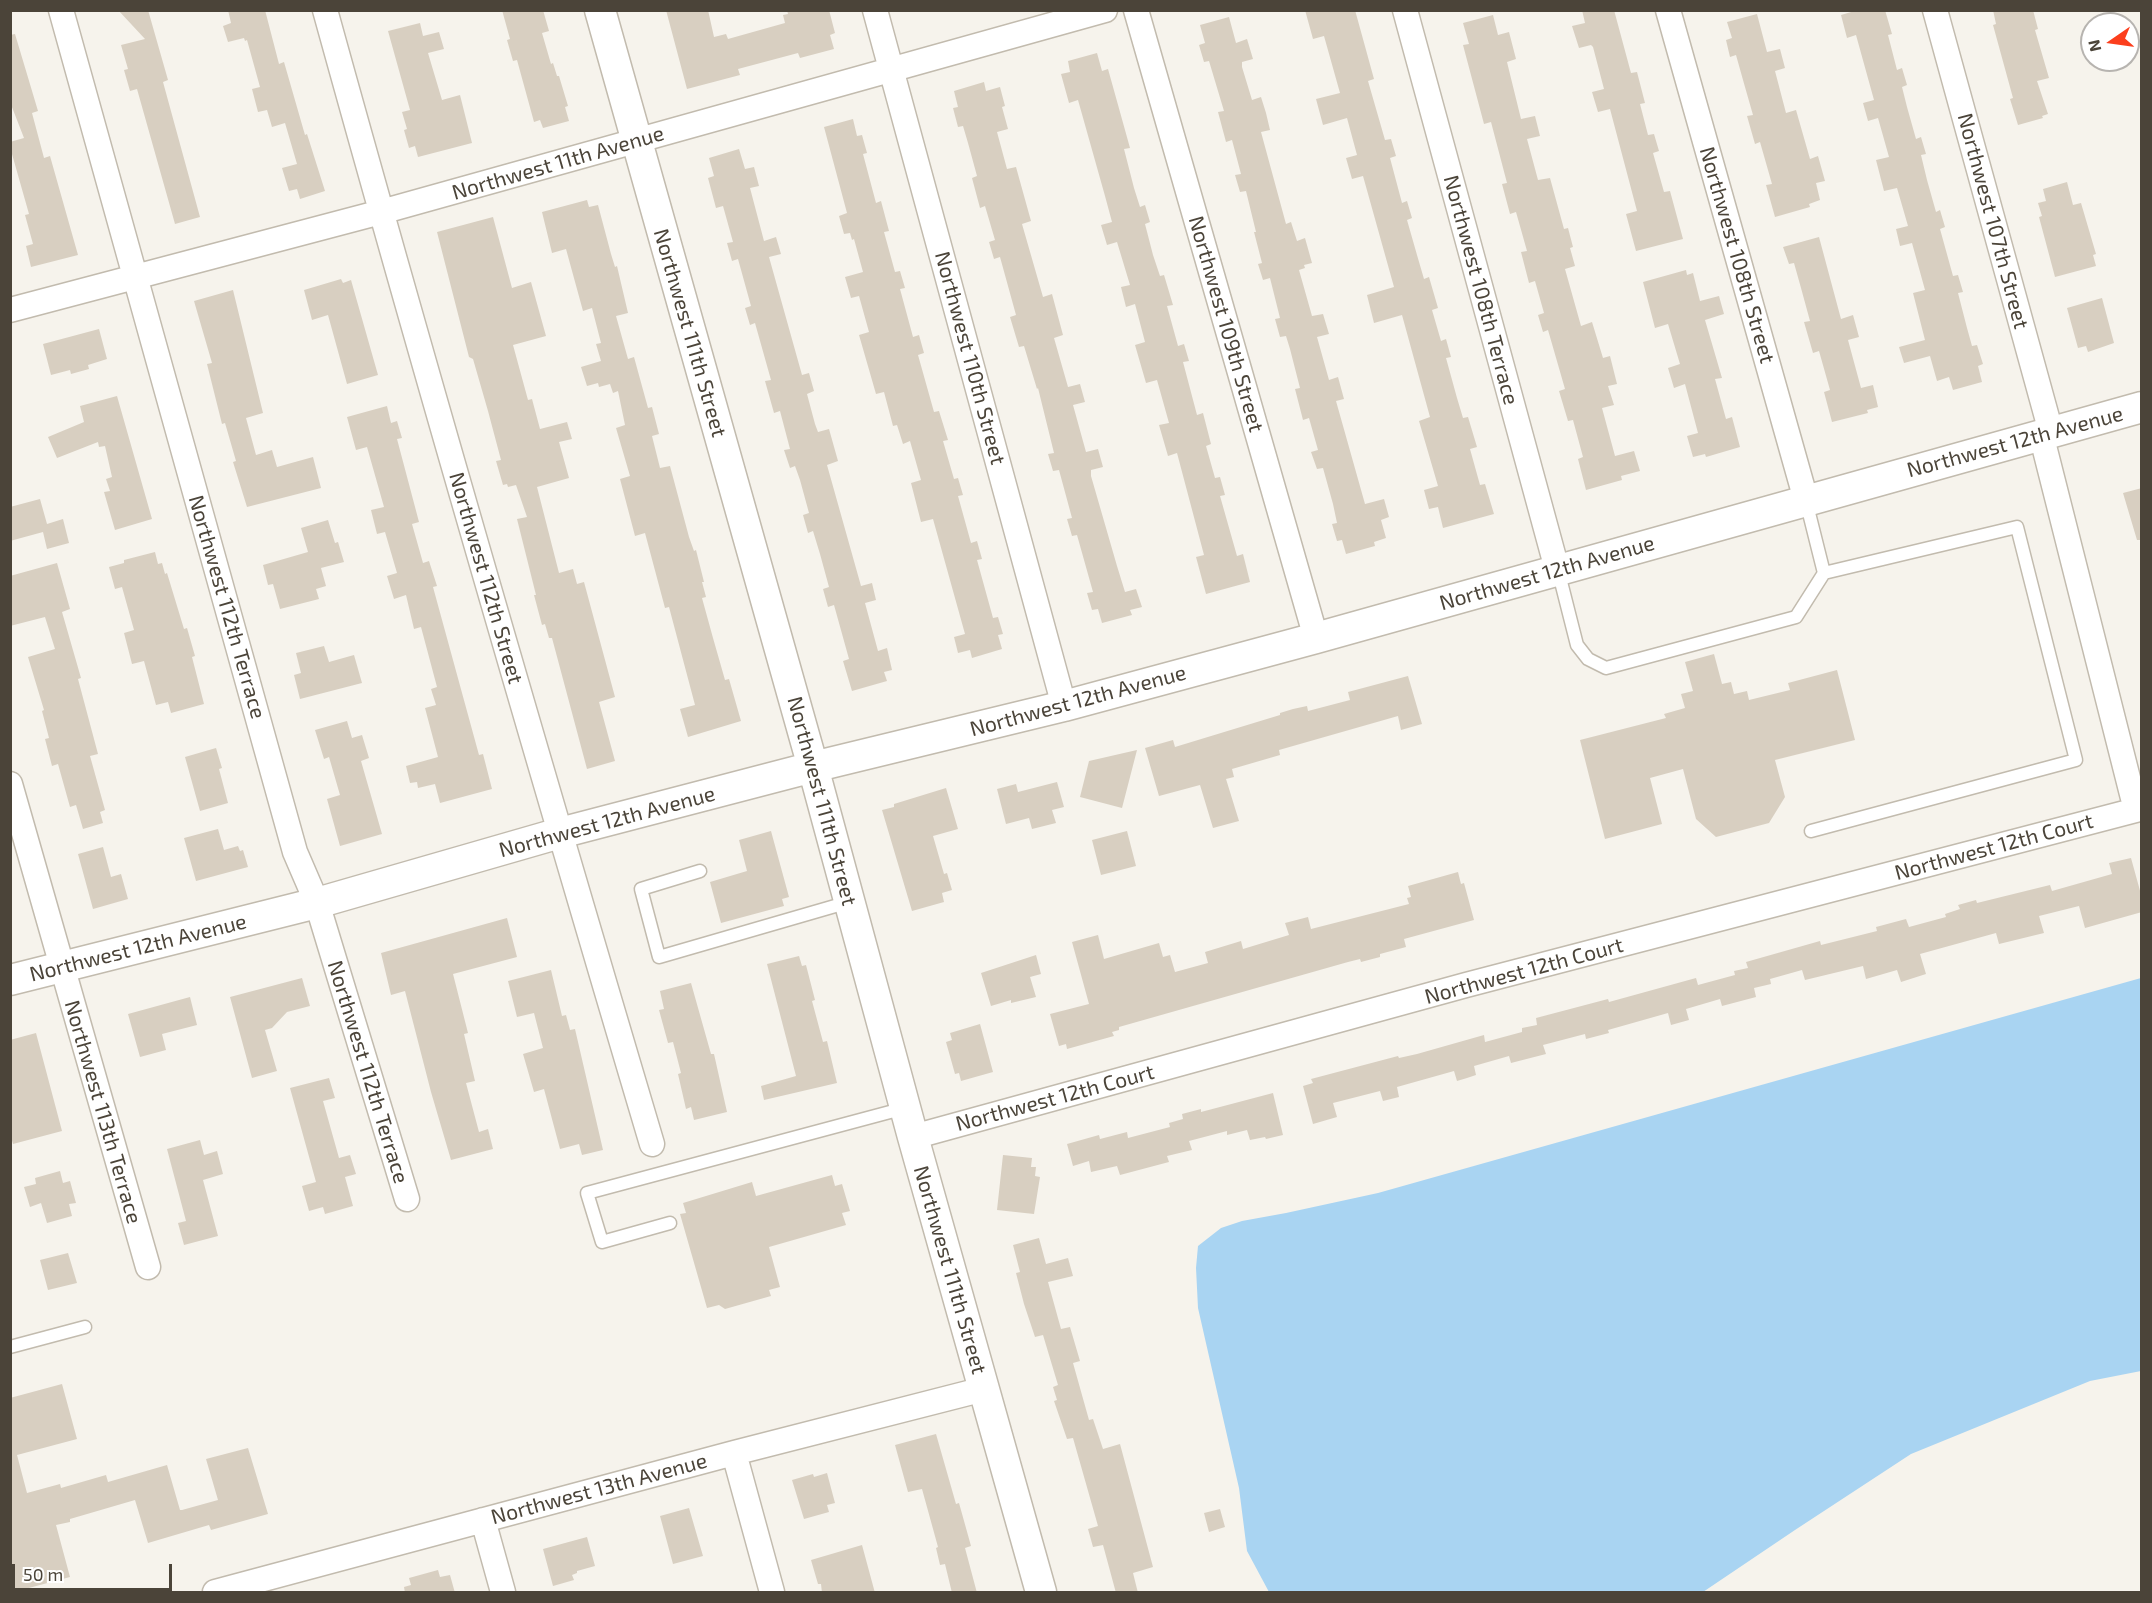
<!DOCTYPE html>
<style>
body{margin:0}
#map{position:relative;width:2152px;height:1603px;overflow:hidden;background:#f6f3ec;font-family:"Exo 2",sans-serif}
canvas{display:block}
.frame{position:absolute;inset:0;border:12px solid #4b4439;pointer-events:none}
.north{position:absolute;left:2080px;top:12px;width:60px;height:60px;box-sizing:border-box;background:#fff;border:2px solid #b7b4b0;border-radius:50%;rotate:257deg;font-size:16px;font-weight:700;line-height:24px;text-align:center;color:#4b4439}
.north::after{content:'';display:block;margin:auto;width:21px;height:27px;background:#fc3f1d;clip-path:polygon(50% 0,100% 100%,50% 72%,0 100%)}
.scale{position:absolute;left:12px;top:1564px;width:160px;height:27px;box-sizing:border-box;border:3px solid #4b4439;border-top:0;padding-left:8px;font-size:18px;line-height:21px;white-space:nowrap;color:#4b4439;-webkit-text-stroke:4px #fff;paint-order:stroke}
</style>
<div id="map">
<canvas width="2152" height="1603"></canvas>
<div class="frame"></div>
<div class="north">N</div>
<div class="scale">50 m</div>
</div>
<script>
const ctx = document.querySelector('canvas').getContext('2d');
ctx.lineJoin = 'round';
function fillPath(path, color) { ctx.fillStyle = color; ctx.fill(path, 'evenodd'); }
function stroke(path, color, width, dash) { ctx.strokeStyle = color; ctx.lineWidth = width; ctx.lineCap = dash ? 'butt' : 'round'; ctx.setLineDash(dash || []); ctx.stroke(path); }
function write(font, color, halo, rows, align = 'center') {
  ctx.font = font + ' "Exo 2",sans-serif'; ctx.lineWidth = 4.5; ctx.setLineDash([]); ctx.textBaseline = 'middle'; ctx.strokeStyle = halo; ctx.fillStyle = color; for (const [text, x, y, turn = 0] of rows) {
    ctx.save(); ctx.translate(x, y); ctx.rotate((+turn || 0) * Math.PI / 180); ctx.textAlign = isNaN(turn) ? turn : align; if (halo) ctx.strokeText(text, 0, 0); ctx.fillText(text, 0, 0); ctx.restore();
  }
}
const water = new Path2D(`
 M2141 978V1371L2090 1381 1911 1454 1795 1530 1703 1592H1269L1247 1551 1239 1488 1198 1308 1196 1268 1198 1246 1221 1228 1242 1221 1286 1213 1378 1193Z`);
const building = new Path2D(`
 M118 10H148L168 80 163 82 200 217 175 224 137 89 130 91 124 70 128 69 121 45 145 39Z
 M228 10H265L279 64 284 62 305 135 307 134 325 191 300 199 297 189 289 191 282 168 297 164 285 123 272 127 267 110 258 112 252 89 260 87 247 40 245 41 244 38 228 42 223 26 231 23Z
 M502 10H543L549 31 542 33 551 64 553 63 557 76H559L568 106 565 107 569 121 543 128 540 120 534 122 517 60 513 61 507 40 510 39Z
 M666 10H708L714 37 726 34 728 39 785 23 783 15 788 14 787 10H829L835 33 830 35 834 49 800 58 798 53 738 69 740 75 687 89Z
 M1305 10H1355L1374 79 1368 81 1385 140 1391 139 1396 156 1390 158 1402 203 1407 201 1412 218 1407 220 1417 255 1424 279 1429 277 1438 308 1432 310 1441 341 1446 339 1451 357 1446 358 1457 398 1463 418 1468 417 1477 447 1470 449 1480 485 1485 484 1494 514 1443 528 1438 507 1429 509 1424 490 1438 486 1419 421 1430 417 1402 315 1374 323 1367 295 1394 287 1363 176 1352 179 1346 158 1357 155 1347 118 1323 125 1316 99 1340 93 1324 36 1313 39Z
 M1582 10H1614L1631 73 1637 72 1645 103 1640 104 1648 135 1654 134 1659 151 1653 153 1664 192 1670 191 1683 239 1636 251 1626 214 1637 211 1610 109 1598 112 1592 92 1604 89 1593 47 1591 45 1579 48 1572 26 1585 23Z
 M1858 10H1885L1892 34 1888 35 1897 70 1902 68 1907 85 1902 87 1907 107 1916 139 1921 137 1926 154 1921 155 1927 180 1936 212 1940 210 1945 227 1940 229 1953 276 1958 275 1963 292 1958 293 1967 328 1972 346 1977 345 1983 364 1978 366 1982 382 1953 390 1949 377 1937 381 1930 356 1904 363 1899 347 1925 340 1913 293 1925 290 1912 243 1900 246 1896 229 1908 226 1897 188 1884 191 1876 160 1889 157 1878 118 1868 121 1863 103 1874 100 1856 35 1847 38 1841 15Z
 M1993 10H2033L2038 29 2035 30 2049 78 2037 81 2048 114 2042 116 2043 118 2018 125 2010 99 2013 98 1993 25 1996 24Z
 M1757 14 1767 52 1780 49 1785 68 1775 71 1786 113 1796 110 1810 159 1818 156 1825 181 1816 183 1820 200 1809 204 1810 207 1775 217 1766 185 1772 184 1760 142 1755 144 1747 116 1753 115 1743 80 1736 55 1730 57 1726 40 1732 38 1727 22Z
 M1493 15 1498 35 1509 32 1516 59 1507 62 1521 119 1535 116 1540 136 1527 139 1538 180 1550 178 1564 229 1568 228 1573 247 1570 248 1575 266 1565 269 1581 326 1592 322 1603 358 1610 356 1617 384 1608 386 1614 405 1602 408 1615 456 1634 451 1640 471 1621 476 1622 480 1586 490 1578 459 1583 457 1573 420 1568 421 1559 391 1565 389 1548 330 1543 332 1538 315 1544 313 1535 281 1529 283 1521 252 1527 251 1516 212 1510 214 1502 184 1507 183 1491 122 1484 124 1463 45 1469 44 1463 23Z
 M1229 17 1236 43 1247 39 1253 59 1242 62V67L1252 100 1261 97 1266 113 1270 130 1261 132 1286 224 1291 222 1297 241 1305 238 1312 263 1304 265 1305 268 1299 270 1312 316 1323 314 1329 334 1317 337 1329 380 1338 377 1344 399 1336 401 1365 504 1384 499 1389 517 1381 520 1386 538 1374 542 1375 546 1346 554 1342 540 1337 541 1332 524 1337 523 1333 504 1323 468 1317 469 1311 452 1318 450 1309 418 1303 420 1295 389 1300 388 1290 349 1286 336 1280 337 1275 319 1280 318 1270 278 1263 280 1258 264 1262 263 1254 232H1256L1246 191 1240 192 1235 175 1241 174 1232 140 1226 142 1218 112 1224 111 1209 61 1204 62 1199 45 1205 43 1200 25Z
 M420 23 423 36 439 32 444 49 428 53 442 100 460 95 472 143 418 157 415 146 409 148 404 130 407 129 402 112 410 110 388 31Z
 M15 34 38 111 32 113 44 158 50 156 78 255 31 267 26 246 33 244 25 215 29 214 10 147V142L24 138 10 102V35Z
 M1097 53 1102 71 1108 69 1125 130 1130 148 1124 149 1134 188 1140 207 1145 205 1150 222 1145 224 1153 255 1160 276 1164 275 1173 305 1167 306 1178 346 1184 344 1189 361 1183 362 1197 415 1203 413 1211 444 1206 446 1215 478 1220 477 1225 495 1220 496 1237 556 1243 554 1250 582 1206 594 1196 557 1204 555 1177 453 1168 456 1159 425 1169 423 1157 380 1146 383 1135 345 1145 342 1135 304 1126 307 1121 287 1130 285 1117 242 1107 245 1101 225 1112 222 1105 196 1078 100 1069 103 1061 74 1070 72 1068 61Z
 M984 82 986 91 1000 87 1005 106 1002 107 1008 129 997 132 1007 169 1016 167 1031 221 1022 224 1043 297 1052 294 1063 335 1054 338 1068 387 1080 384 1085 402 1073 405 1086 452 1098 449 1103 467 1091 470V476L1117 566 1125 592 1136 589 1142 607 1130 610 1132 615 1102 623 1098 609 1092 610 1087 593 1093 592 1077 535 1072 536 1067 519 1072 518 1059 470 1053 471 1048 454 1054 453 1038 388 1037 389 1024 346 1019 347 1010 317 1016 315 1000 257 994 259 989 242 995 240 985 206 980 208 972 178 977 176 968 143 963 126 958 127 953 108 958 107 954 91Z
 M853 119 857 136 862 135 867 153 863 154 876 203 881 201 889 231 884 232 895 272 900 271 905 288 900 289 913 337 919 335 924 353 918 355 934 412 939 411 948 440 943 441 954 479 958 478 963 495 958 496 971 543 977 541 982 559 977 560 993 618 998 617 1003 634 998 635 1002 649 972 658 970 650 958 653 954 637 965 634 933 519 921 522 911 483 921 480 910 441 903 444 897 425 893 426 884 392 876 394 859 335 869 332 859 296 851 298 845 277 863 272 854 239 852 240 850 233 844 234 839 216 847 213 824 127Z
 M739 149 745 169 754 167 759 186 750 188 764 241 776 237 781 254 769 257 802 375 809 373 814 391 807 394 815 424 818 432 829 429 838 461 827 465 861 586 872 583 876 600 865 603 878 651 887 648 892 670 884 672 887 681 852 691 843 661 849 659 834 605 828 607 823 589 829 587 820 554 813 531 808 533 803 515 809 513 800 480 795 466 790 468 784 450 790 449 780 411 774 413 765 381 771 380 755 323 750 325 745 308 751 306 738 259 732 261 727 243 733 242 723 206 716 208 708 178 714 176 709 158Z
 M2067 182 2073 205 2081 203 2096 254 2093 255 2096 266 2055 277 2039 217 2042 216 2038 203 2046 201 2043 189Z
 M587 200 589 207 598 205 611 254 615 267 617 266 628 313 616 316 628 359 634 357 648 408 652 407 659 434 652 436 660 468 670 466 689 537 694 551 696 550 704 582H702L706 597 702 598 713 638 725 680 729 679 741 721 688 737 680 709 695 705 669 607 665 608 645 533 635 536 620 479 630 476 616 428 625 425 618 391 613 393 610 384 599 387 598 383 587 386 581 367 601 361 596 344 601 343 592 308 583 311 566 249 552 253 542 212Z
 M493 217 512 288 531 282 546 336 513 345 528 400 532 399 540 429 567 422 572 439 559 442 569 478 537 487 559 573 573 569 577 584 584 582 615 697 599 702 615 761 587 769 552 638H549L545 624 542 625 534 595H536L517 519 527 517 516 485 508 487 507 484 503 485 496 461 501 460 488 411 473 359 469 357 437 232Z
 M1819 237 1841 319 1853 315 1859 337 1848 340 1861 388 1873 385 1878 407 1867 410 1868 413 1832 422 1824 392 1830 390 1819 351 1813 353 1804 322 1810 321 1801 288 1794 263 1789 264 1783 247Z
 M1686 270 1687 275 1693 273 1700 301 1719 296 1724 314 1705 320 1722 378 1715 379 1726 419 1732 417 1740 447 1706 457 1705 454 1693 457 1687 436 1698 433 1685 384 1674 388 1668 368 1680 364 1668 324 1655 328 1643 282Z
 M341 279 343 283 351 280 378 375 347 384 328 315 312 320 304 290Z
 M233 290 263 413 246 418 256 455 272 450 277 467 313 457 321 488 247 507 233 462 236 461 225 423 222 424 207 364 212 363 194 301Z
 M2102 298 2114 343 2088 352 2086 346 2078 348 2067 308Z
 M99 329 107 359 88 365 89 369 71 374 70 370 51 375 43 344Z
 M117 396 152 519 115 530 104 492 110 491 106 479 112 477 105 446 99 447 98 442 57 458 48 437 84 422 80 406Z
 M387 406 391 423 397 421 402 438 397 439 419 522 412 524 423 563 429 561 437 586 433 587 479 755 483 754 492 789 440 803 435 784 418 788 417 782 410 783 406 766 438 757 425 708 436 705 431 689 437 687 421 627 414 629 406 595 394 599 387 576 397 573 385 532 377 534 371 510 384 507 367 447 356 450 347 417Z
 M2142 488V540H2137L2123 493Z
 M40 499 47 524 63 519 69 543 47 549 43 532 10 541V507Z
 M328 520 335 543 338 542 344 562 321 568 326 586 316 589 319 599 280 609 273 584 268 585 263 565 308 552 301 528Z
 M155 552 158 564 162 563 165 574 167 573 184 629 187 628 195 656 192 657 204 704 171 713 168 702 156 705 144 661 132 664 124 633 134 630 122 587 115 589 109 567 124 563V560Z
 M57 563 70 609 62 612 81 678 78 679 98 754 90 756 105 810 100 812 103 823 83 829 76 805 70 807 58 764 52 766 45 739 49 738 42 711 44 710 28 657 55 649 45 617 10 626V576Z
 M324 646 329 662 354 655 362 683 300 699 294 675 301 673 296 653Z
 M1714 654 1722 684 1731 682 1734 694 1747 691 1749 700 1790 690 1788 683 1837 670 1855 740 1775 760 1785 797 1769 823 1716 837 1696 819 1683 769 1650 778 1662 824 1605 839 1580 740 1666 718 1664 714 1685 708 1681 694 1693 691 1685 662Z
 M1408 676 1422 724 1401 730 1398 716 1279 750 1280 755 1232 769 1234 777 1226 779 1239 821 1213 828 1200 785 1159 796 1145 748 1173 740 1175 747 1280 715V713L1293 709 1307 706 1308 711 1350 700 1348 692Z
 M347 721 352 738 362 735 369 758 361 761 382 834 340 846 327 799 340 795 329 757 324 759 315 730Z
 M216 748 222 768 219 769 228 803 200 811 185 757Z
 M1137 750 1122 808 1080 797 1089 761Z
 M1057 782 1064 807 1052 810 1056 823 1032 829 1029 818 1006 824 997 789 1016 784 1018 792Z
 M946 788 958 829 933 836 944 874 947 873 952 890 942 893 944 902 912 911 882 810 894 807V804Z
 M218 829 224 850 238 846 240 851 243 850 248 867 196 881 184 838Z
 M771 831 789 897 782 899 784 906 721 923 710 882 747 871 739 840Z
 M1127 831 1136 866 1101 875 1092 840Z
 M103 847 111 877 121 874 128 899 93 909 78 854Z
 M2131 858 2142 898V912L2085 928 2079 906 2039 916 2044 933 1999 944 1996 933 1920 954 1926 974 1901 982 1897 970 1866 979 1863 966 1805 980 1802 970 1770 979 1771 984 1754 988 1756 997 1722 1006 1720 999 1686 1009 1689 1020 1671 1025 1668 1013 1608 1030 1609 1033 1586 1039 1585 1034 1543 1045 1546 1054 1511 1063 1509 1056 1474 1066 1476 1075 1467 1078 1457 1081 1454 1071 1397 1087 1399 1097 1383 1101 1380 1091 1333 1103 1337 1117 1313 1124 1303 1086 1313 1083 1311 1079 1398 1056 1399 1058 1417 1054 1484 1035 1485 1042 1522 1032V1028L1537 1025 1536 1018 1608 999 1609 1002 1696 978 1698 985 1735 975 1734 971 1748 968 1746 962 1820 941 1821 945 1877 931 1876 927 1906 919 1909 927 1946 917 1945 914 1960 909 1958 905 1976 900 1977 903 2050 885 2052 891 2112 874 2109 863Z
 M1458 872 1461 884 1464 883 1474 920 1404 939 1406 947 1380 954V957L1361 962 1360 959 1348 962 1119 1027V1030L1112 1032 1114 1036 1067 1049 1066 1044 1059 1046 1050 1014 1089 1004 1072 942 1098 935 1104 959 1159 943 1163 957 1170 955 1175 972 1208 963 1205 952 1241 941 1243 949 1289 935 1285 923 1308 917 1311 929 1409 904 1407 898 1411 897 1408 886Z
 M507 918 517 957 453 974 468 1033 464 1034 475 1081 466 1083 479 1132 488 1129 493 1149 451 1160 431 1092 405 991 391 995 381 953Z
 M1036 955 1041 974 1030 977 1036 997 1011 1003V1000L991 1006 981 973Z
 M799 956 802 966 806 965 815 1000 812 1001 823 1042 827 1041 837 1083 764 1100 761 1086 796 1076 767 964Z
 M551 970 562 1016 566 1015 570 1030 575 1029 603 1150 582 1155 579 1144 560 1149 544 1089 534 1092 523 1054 543 1048 534 1013 517 1017 508 981Z
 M302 978 310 1006 287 1012 272 1028 265 1030 277 1071 252 1078 230 997Z
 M691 983 711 1054H714L727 1112 694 1120 691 1107 686 1109 678 1074 681 1073 673 1042 668 1043 659 1010 664 1009 660 991Z
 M190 997 197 1025 162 1034 166 1050 140 1057 128 1014Z
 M980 1024 993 1072 961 1081 959 1073 955 1074 946 1042 952 1040 950 1033Z
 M36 1033 62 1131 13 1144 10 1134V1040Z
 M329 1078 335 1098 323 1101 339 1158 350 1155 356 1174 345 1177 353 1206 325 1214 323 1207 309 1211 302 1186 316 1182 290 1088Z
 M1273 1093 1283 1135 1266 1139 1265 1137 1250 1140 1247 1130 1227 1135V1131L1189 1141 1192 1150 1167 1156 1169 1162 1120 1175 1117 1166 1091 1172 1089 1161 1073 1166 1067 1144 1099 1135 1100 1139 1127 1132 1128 1138 1170 1127 1169 1123 1183 1119 1182 1114 1201 1109V1112Z
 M200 1140 204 1155 217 1151 223 1174 203 1180 218 1236 184 1245 178 1223 186 1221 167 1149Z
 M1003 1155 1032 1158 1031 1167H1036L1035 1176 1040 1177 1034 1214 997 1210Z
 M60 1171 63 1183 70 1181 76 1203 69 1204 72 1216 47 1223 41 1203 30 1207 24 1187 36 1184 35 1178Z
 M832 1175 835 1186 842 1184 850 1211 842 1213 846 1225 769 1247 780 1287 769 1290 771 1296 725 1309 719 1305 707 1308 680 1214 686 1213 683 1203 752 1182 756 1196Z
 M1039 1238 1046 1264 1068 1258 1073 1276 1048 1282 1061 1329 1070 1327 1080 1361 1073 1363 1089 1420 1093 1419 1103 1449 1120 1444 1153 1567 1133 1573 1138 1593H1116L1103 1545 1093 1547 1088 1529 1098 1526 1073 1438 1067 1439 1054 1401 1057 1400 1053 1387 1058 1385 1043 1335 1035 1337 1024 1304 1016 1273 1020 1272 1013 1245Z
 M68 1253 77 1283 48 1290 40 1260Z
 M62 1384 77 1439 17 1455 27 1493 60 1484 61 1488 106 1475 108 1482 167 1465 180 1510H182L218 1500 206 1459 248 1448 268 1514 211 1530 209 1525 148 1543 135 1500 70 1519V1522L56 1525 70 1577 10 1593V1398Z
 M936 1434 956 1504 959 1503 971 1546 965 1548 977 1593H952L945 1564 940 1565 936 1548 938 1547 922 1489 908 1492 895 1445Z
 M827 1473 835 1503 827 1505 829 1512 804 1519 792 1480 813 1474 814 1477Z
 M689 1508 703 1556 673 1564 660 1516Z
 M1220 1509 1225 1527 1209 1532 1204 1513Z
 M587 1537 595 1566 577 1571V1573L572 1575 574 1580 553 1586 543 1549Z
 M862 1545 875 1593H822L821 1584H818L811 1560Z
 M438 1570 440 1577 450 1575 455 1593H405L404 1587 411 1585 409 1578Z`);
const service = new Path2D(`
 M1806 501 1824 573 2017 527 2076 760 1811 831
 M1558 570 1577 645 1588 659 1606 668 1796 617 1824 573
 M700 871 641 889 659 957 849 902
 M670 1223 602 1242 587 1193 905 1108
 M10 1347 85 1327`);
const minor = new Path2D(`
 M61 10 295 852 317 903 407 1199
 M325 10C430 390 540 767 652 1144
 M875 10 1064 706
 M1136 10 1316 638
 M1405 10 1557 569
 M1668 10 1806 500
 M1935 10 2051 432
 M10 310 381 212 1105 10
 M10 784 148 1267
 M913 1137 1466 985 2136 810 2041 434
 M734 1453 772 1592
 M483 1520 503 1592
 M215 1592 734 1453 984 1389`);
const tertiary = new Path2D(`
 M600 10 813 767 913 1137 1041 1592
 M10 980 317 903 560 833 813 767 1064 706 1316 638 2142 407`);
const streetNames = [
 ["Northwest 11th Avenue",558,163,-16],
 ["Northwest 107th Street",1993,221,75],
 ["Northwest 108th Street",1737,255,74],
 ["Northwest 108th Terrace",1481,290,75],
 ["Northwest 109th Street",1226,324,74],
 ["Northwest 111th Street",690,333,74],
 ["Northwest 110th Street",970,358,75],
 ["Northwest 12th Avenue",2015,442,-15],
 ["Northwest 12th Avenue",1547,573,-16],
 ["Northwest 112th Street",486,578,74],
 ["Northwest 112th Terrace",227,607,74],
 ["Northwest 12th Avenue",1078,701,-15],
 ["Northwest 111th Street",822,801,75],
 ["Northwest 12th Avenue",607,822,-15],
 ["Northwest 12th Court",1994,847,-15],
 ["Northwest 12th Avenue",138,948,-14],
 ["Northwest 12th Court",1524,971,-15],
 ["Northwest 112th Terrace",368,1072,73],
 ["Northwest 12th Court",1055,1098,-15],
 ["Northwest 113th Terrace",103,1112,74],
 ["Northwest 111th Street",950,1270,74],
 ["Northwest 13th Avenue",599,1489,-15]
];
fillPath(water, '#a9d4f2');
fillPath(building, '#d8cfc1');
stroke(service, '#c2bbae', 15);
stroke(minor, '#c2bbae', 27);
stroke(tertiary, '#c2bbae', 33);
stroke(service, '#fff', 12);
stroke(minor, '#fff', 24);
stroke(tertiary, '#fff', 30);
write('21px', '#4b4439', '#fff', streetNames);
</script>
